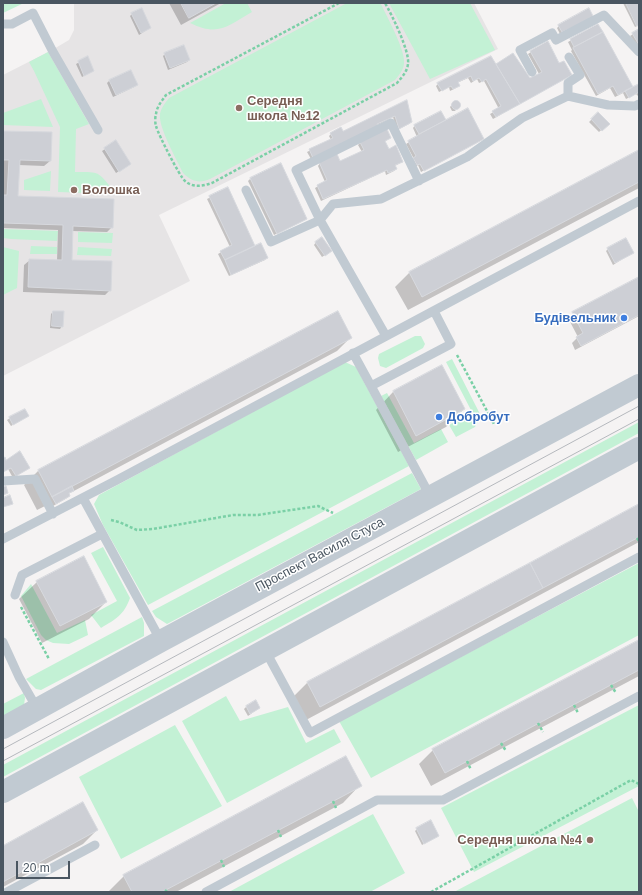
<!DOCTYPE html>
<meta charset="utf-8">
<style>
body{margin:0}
#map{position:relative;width:642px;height:895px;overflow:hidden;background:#f5f3f3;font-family:Helvetica,sans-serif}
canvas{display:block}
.frame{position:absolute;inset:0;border:4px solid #4a5661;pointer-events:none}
.scale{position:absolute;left:16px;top:861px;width:54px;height:18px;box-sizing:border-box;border:2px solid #4a5661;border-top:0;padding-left:5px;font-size:12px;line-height:14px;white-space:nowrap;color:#4a5661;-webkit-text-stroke:3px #fff;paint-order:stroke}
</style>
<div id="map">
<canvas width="642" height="895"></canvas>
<div class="frame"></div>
<div class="scale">20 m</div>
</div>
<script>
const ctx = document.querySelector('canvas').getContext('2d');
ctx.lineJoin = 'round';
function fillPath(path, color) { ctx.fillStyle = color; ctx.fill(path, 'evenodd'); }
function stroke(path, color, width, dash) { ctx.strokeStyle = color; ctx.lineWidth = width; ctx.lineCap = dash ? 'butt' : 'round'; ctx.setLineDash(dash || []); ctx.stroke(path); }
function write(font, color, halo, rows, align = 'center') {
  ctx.font = font + ' Helvetica,sans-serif'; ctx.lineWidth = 3; ctx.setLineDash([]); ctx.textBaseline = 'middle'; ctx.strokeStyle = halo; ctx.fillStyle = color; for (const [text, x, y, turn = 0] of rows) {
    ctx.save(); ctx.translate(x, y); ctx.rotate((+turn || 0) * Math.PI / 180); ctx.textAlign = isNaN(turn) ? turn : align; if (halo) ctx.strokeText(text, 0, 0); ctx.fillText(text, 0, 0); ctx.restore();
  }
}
const education = new Path2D(`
 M74 3H474L498 49 159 215 190 281 3 376V75L52 50 69 40 74 30Z`);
const green = new Path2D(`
 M3 3H24L3 13Z
 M226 3H247L252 12C227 26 219 37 190 23Z
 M347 3H380L382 6C388 19 406 51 404 64 403 71 399 75 395 80L210 179C199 184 191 181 183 173 177 160 158 127 160 114 161 108 165 103 169 98Z
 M389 3H470L495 50 430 79Z
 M48 52 89 124 76 129 75 172C101 172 97 171 114 191L115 194 58 192 60 127 34 71 29 62Z
 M41 99 53 127 3 125V113Z
 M51 171 50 191 24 190V180Z
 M3 229 58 231 57 241 11 239 3 238Z
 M78 232 113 233 112 243 78 242Z
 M31 246 57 247V254H30Z
 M3 247 19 251 17 288 3 295Z
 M78 247 112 249 111 256 77 255Z
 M415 336H421L425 344 423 348 386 368 380 366 378 358 379 354Z
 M452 359 481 416 475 427 456 437 449 425 472 412 446 362Z
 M345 362 356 367 409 466 148 605 103 525 94 504 99 495Z
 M387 393 414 443 441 429 448 442 416 460 381 396Z
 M639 422V433L3 777V765Z
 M412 473 421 489 167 624 156 617 152 611Z
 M103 547 130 598C124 615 116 619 101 628L91 615 117 601 91 553Z
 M639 563V635L371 778 339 721Z
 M31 584 57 633 85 620 88 635 69 644 53 643 46 640 41 635 21 596Z
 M142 617 144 623V636L41 690 36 689 26 679Z
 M24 693 25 698 24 705 3 719V704Z
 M226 696 240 721 288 707 306 743 334 729 341 742 227 803 182 721Z
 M639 705V786L474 872 441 808Z
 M175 725 222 806 121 859 79 777Z
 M632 798 639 812V892H454Z
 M373 814 405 873 370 892H229Z`);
const shadow = new Path2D(`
 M169 3H221L181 25Z
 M623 3H639V25L635 27Z
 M589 10 560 34 557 28 559 26Z
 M132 14 150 28 139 35 130 16Z
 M598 25 632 89 639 85V95L638 96 636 94 626 99 623 93 615 97 610 88 596 96 571 51 572 50 568 42Z
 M639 30V47L630 36Z
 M531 52 559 64 570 75 493 119 490 114 499 109 484 81 479 83 477 79 471 83 468 78 457 83 456 88 450 91 449 87 439 92 436 86 438 84 496 65 513 54 529 80 539 74 528 54Z
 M165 54 189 60 187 62 168 70 163 56Z
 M87 58 93 71 82 77 76 64Z
 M131 71 137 85 134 87 113 97 107 83 109 81Z
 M406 101 411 122 409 124 397 130 393 117 311 159 307 152 331 140 329 136 331 134 343 132Z
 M454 102H457L459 103V106L455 111H452L450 107Z
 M441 112 446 122 483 138 421 172 418 165 415 167 411 161 414 159 406 144 417 137 413 128 415 125Z
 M598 113 608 124 599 132 589 122Z
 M3 132 51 133 50 161 44 166 19 165 17 197 112 227 107 232 72 231 71 261 110 290 105 295 23 292 24 265 30 260 57 261 58 230 3 228Z
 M390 138 384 142 388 150 402 162 395 166 396 169 394 171 386 175 385 171 321 201 315 188 325 182 318 166 320 163 340 162 362 152 358 145 360 143Z
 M116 142 130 164 116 173 102 151Z
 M639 152V188L408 310 395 287 409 273Z
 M250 179 306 219 274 235 248 181Z
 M227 189 255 247 267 257 265 260 229 276 218 254 230 247 207 199Z
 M316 242 328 253 322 257 314 245Z
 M608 249 632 253 613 265 606 251Z
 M639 278V316L575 350 572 343 578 337 568 318 573 313Z
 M53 312H63L62 326 60 329 50 328 51 314Z
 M338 313 351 337 337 351 72 492 68 494 69 496 67 498 53 506 51 503 37 510 24 485 38 471Z
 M441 366 464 409 446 427 398 452 376 410 393 392Z
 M28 416 11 426 7 420 10 418Z
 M3 460 6 461 29 468 13 478 8 469 3 472Z
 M639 505V542L306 720 293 697 307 683Z
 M37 582 106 602 89 619 42 643 19 599Z
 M639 641V676L431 786 419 764 433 750Z
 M246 707 259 708 248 716 244 709Z
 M360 785 343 803 176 892H108L124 876Z
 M417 829 438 836 422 845 415 831Z
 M97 830 83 844 3 887V847Z`);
const building = new Path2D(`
 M181 3H216L189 18Z
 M626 3H639V25L637 26Z
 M142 8 151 28 141 33 131 13Z
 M589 8 594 18 562 32 558 25Z
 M598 24 603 32 574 47 570 39Z
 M639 29V45L632 33Z
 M603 32 633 87 618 95 613 86 598 94 573 48Z
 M548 41 559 63 564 61 572 75 520 104 496 64 513 53 530 78 542 72 530 51Z
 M184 45 190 60 170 68 164 53Z
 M88 56 94 71 84 76 78 61Z
 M491 56 520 104 496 117 492 111 501 106 486 79 482 82 479 78 473 81 471 76 458 82 460 86 453 89 451 86 442 91 437 83Z
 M131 70 138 85 116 95 109 80Z
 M639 84V92L629 98 625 91Z
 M407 100 412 122 399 129 395 116 377 124 378 126 313 158 309 149 333 138 330 133 341 127 343 131Z
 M451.5 105a4.5 4.5 0 1 1 9 0a4.5 4.5 0 1 1-9 0Z
 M468 108 484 139 424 171 420 164 417 165 413 158 416 156 408 141Z
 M441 111 446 120 419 134 414 125Z
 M598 112 610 124 602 131 591 119Z
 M387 129 391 138 385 141 389 149 396 145 403 162 395 165 397 169 388 173 387 170 323 199 317 185 327 180 319 162 337 154 340 161 364 150 360 142Z
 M3 131 52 132 51 161 20 160 18 196 114 199 113 228 73 226 72 260 112 261 111 291 28 287 29 259 62 260 63 225 3 223V195H7L9 160H3Z
 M116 140 131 164 119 172 104 148Z
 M639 150V182L422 297 409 272Z
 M281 163 307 219 277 234 250 178Z
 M228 187 255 246 225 260 220 251 232 245 209 196Z
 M322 237 332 251 325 256 315 242Z
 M626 238 634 253 615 263 607 248Z
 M261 243 268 258 231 275 225 260Z
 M639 277V315L581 346 576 337 583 333 572 312Z
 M53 311H64L63 327 52 326Z
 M338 311 352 338 52 497 38 470Z
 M442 365 465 409 416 436 393 391Z
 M25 409 29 416 13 425 9 417Z
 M20 451 30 468 16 476 11 468 3 472V458L5 457 6 460Z
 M6 486 8 493 3 495V487Z
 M72 486 74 491 69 493 70 496 56 504 52 497Z
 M10 495 13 504 3 507V498Z
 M639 504V537L543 588 530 563Z
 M84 556 107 602 60 626 36 581Z
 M530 563 543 588 320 707 307 682Z
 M639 640V670L445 773 432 749Z
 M256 700 260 708 250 714 246 706Z
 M346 756 362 786 162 892H132L123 875Z
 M83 802 98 830 3 882V846Z
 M431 820 439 836 424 844 416 828Z`);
const path = new Path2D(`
 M339 3 166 95C162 101 157 106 156 114 155 117 155 123 156 126 158 134 180 177 185 181 193 188 203 186 212 183L397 83C402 77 407 72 408 64 410 52 392 15 385 3
 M457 355 494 424
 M111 520 119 522 137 530 153 529 233 515H258L318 506 333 513
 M637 538 639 541
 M21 607 49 659
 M611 685 616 693
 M574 705 578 713
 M538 723 543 732
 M501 743 506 751
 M467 761 471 770
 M333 801 336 808
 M278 830 281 837
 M221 860 224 867
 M165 890 167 892
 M431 892 631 780 639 784`);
const service = new Path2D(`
 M3 24H12L33 13 52 50 98 130
 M532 72 520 50 552 33 556 40 604 15 639 52
 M568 96V83L580 75 569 57
 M246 190 271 242 320 220 333 204 381 199 467 157 522 118 568 96 608 105 635 106 639 104
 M386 336 320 220 296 170 391 123 419 181
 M353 353 371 386 451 344 434 311
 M371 386 430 496
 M3 481 35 479 53 514
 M83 498 161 641
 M3 539 117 480 639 201
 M15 595 22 575 102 534
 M3 642 19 677 38 710
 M265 650 310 733 639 557
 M7 892 95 845
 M206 892 377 800H443L639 696`);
const tertiary = new Path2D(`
 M3 728 161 641 639 385
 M3 792 639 448`);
const tram = new Path2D(`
 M3 749 639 406
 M3 761 639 419`);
const markers = [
 [239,108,4,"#8d6e63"],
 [74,190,4,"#8d6e63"],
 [624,318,4,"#3f7fe0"],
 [439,417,4,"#3f7fe0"],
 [590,840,4,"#8d6e63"]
];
const educationNames = [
 ["Середня",247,101],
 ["школа №12",247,116],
 ["Волошка",82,190],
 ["Середня школа №4",582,840,"right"]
];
const shopNames = [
 ["Будівельник",616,318],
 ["Добробут",447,417,"left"]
];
const streetNames = [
 ["Проспект Василя Стуса",320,555,-28]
];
fillPath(education, '#e6e4e5');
fillPath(green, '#c3f1d5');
fillPath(shadow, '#0003');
fillPath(building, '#cdcfd5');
stroke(building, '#d7d9de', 1);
stroke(path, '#7ad0a6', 2.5, [3, 2]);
stroke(service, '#c1cad2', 9);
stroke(tertiary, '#c1cad2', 22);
stroke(tram, '#b5b8bd', 1);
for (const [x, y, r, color] of markers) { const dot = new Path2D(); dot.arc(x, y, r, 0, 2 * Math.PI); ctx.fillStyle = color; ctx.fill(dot); stroke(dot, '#fff', 1.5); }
write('bold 13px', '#785e54', '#fff', educationNames, 'left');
write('bold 13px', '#366cbe', '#fff', shopNames, 'right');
write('13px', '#4a5661', '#fff', streetNames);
</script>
